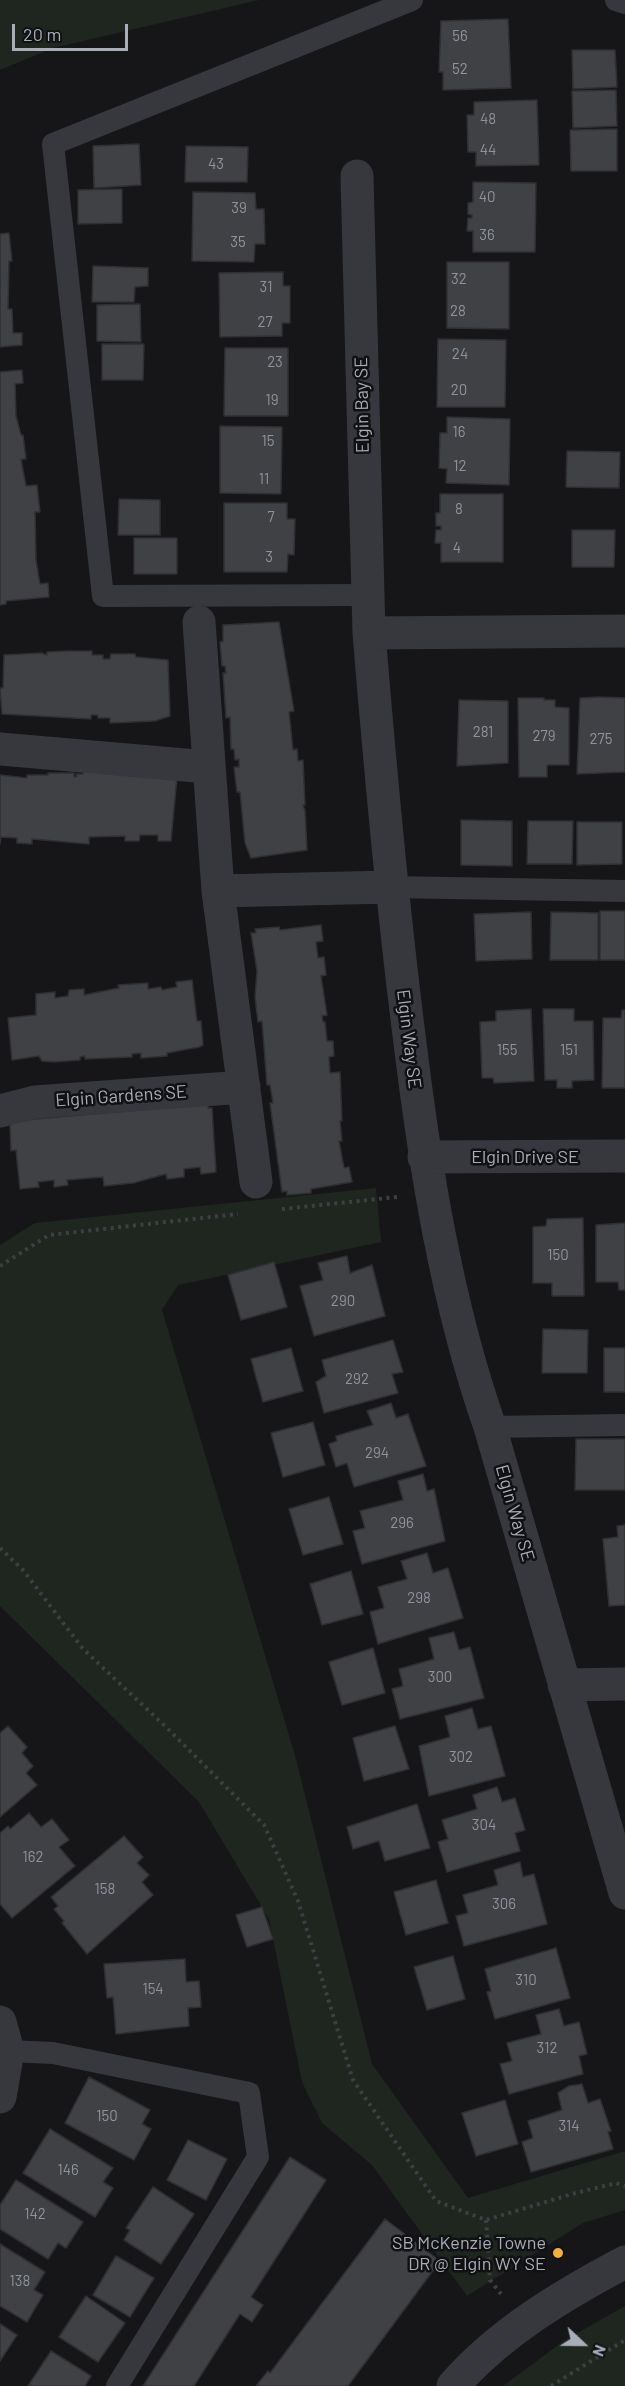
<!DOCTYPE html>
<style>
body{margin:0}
#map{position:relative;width:625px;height:2386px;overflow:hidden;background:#161618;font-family:Barlow,sans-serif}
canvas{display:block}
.north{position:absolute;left:553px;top:2314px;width:60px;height:60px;-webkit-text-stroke:4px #111113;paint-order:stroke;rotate:112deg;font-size:16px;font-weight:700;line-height:24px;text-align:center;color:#a8adb8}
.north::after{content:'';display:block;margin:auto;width:21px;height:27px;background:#a8adb8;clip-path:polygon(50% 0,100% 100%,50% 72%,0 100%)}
.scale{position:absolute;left:12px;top:24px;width:116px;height:27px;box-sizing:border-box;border:3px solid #a8adb8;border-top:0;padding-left:8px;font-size:18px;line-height:21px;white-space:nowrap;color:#a8adb8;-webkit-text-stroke:4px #111113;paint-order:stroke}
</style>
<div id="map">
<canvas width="625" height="2386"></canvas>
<div class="north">N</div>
<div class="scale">20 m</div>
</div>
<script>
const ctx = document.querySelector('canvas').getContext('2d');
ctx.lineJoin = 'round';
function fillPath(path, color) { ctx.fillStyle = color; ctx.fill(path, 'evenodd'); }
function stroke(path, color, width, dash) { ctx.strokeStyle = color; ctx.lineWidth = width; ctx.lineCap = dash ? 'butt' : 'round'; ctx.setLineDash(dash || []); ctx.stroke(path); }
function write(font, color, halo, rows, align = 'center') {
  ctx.font = font + ' Barlow,sans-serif'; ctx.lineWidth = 5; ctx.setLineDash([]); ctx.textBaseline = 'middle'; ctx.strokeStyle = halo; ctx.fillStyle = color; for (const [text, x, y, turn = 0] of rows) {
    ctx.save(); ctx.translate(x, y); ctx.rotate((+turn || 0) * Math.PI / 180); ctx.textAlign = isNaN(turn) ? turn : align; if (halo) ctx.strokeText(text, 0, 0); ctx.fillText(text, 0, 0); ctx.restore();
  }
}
const green = new Path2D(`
 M0 0H259L53 48 0 70Z
 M376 1188 381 1242 178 1285 162 1310 296 1759 372 2064 468 2198 625 2151V2210L583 2223 467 2296 372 2165 322 2123 302 2082 269 1919 199 1802 0 1606V1245L35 1223Z
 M625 2306V2386H503L565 2340Z`);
const building = new Path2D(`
 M508 19 511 88 443 90V72H439L441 21Z
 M572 50H615L617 87 573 89Z
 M616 90 617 126 573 128 572 91Z
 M537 100 539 165 476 166V152H468L467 115H474V102Z
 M617 129V171H571L570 130Z
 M139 144 141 185 94 188 93 146Z
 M186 146 248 147 247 182H185Z
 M473 182 536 183 535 252H473V231H467L468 218H472V215L468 214V203L473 202Z
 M122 189V223L78 224V190Z
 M193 192 255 193 256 209H264L265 244H255L254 262 192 261Z
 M9 233 12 261H9L8 309H12L13 333H22V345L0 347V234Z
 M447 262H509V329L447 328Z
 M93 266 148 268V286L135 287 134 302H92Z
 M283 272V286H290V323H282V336L220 337 219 273Z
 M140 304 141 342 97 341V305Z
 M438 339 506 340 505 407H437Z
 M102 344H144L143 380H102Z
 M225 348H288V416H224Z
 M22 370 23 383 15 384 16 416 21 435H23L26 459H21L26 486 37 485 40 512H35L36 560 40 584 48 583 49 597 6 601V604L0 605V372Z
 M447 417 510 419 509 485 446 483 447 469 439 468 440 433H447Z
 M220 426 282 427 281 494 220 493Z
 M567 451 620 452 619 488 566 487Z
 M440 494H503V562H441V543H435L436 530H441V526H436V513H440Z
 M119 499 160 500V535H118Z
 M224 503H287V519H295L294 555 288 554 287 572H224Z
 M572 530H615L614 567H572Z
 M134 538H177V574H134Z
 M279 622 294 711 289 712 293 750 297 749 298 761 303 760 305 805H303L305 811 307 850 251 858 245 843 240 792H237L234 767H239V759L235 760 234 749H231L230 717 226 718 223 673H226L225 666H222L220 642 223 641V625Z
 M67 651H92V655H103V659H110L111 654H135L136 657 168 660 170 716 155 721 110 723V718H98V715H91V719L2 714 0 688H3L4 655 41 653 47 655V652Z
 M598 697 625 698V772L577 774 580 698Z
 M518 698H544V700H555V707L569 708V765H547V777H519Z
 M459 700 508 701V763L457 766Z
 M84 769 177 777 171 841H158V835H140L139 841H125V836L89 837V844L32 839V844L17 843V838L1 837 0 844V775L27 778V775H48V773H74V777H77L76 774H83Z
 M461 820 512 821V866L461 865Z
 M528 821H573L572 864H527Z
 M577 822H622V864L577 865Z
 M600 911H625V960H600Z
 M531 912 532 959 476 961 474 914Z
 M551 912 598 913V960H550Z
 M321 925 323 941 316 942 318 958 324 957 326 975 321 976 327 1015 322 1016 323 1022H325L327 1041H333L334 1056 329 1057 330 1073 340 1072 342 1121H340L342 1141H339L344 1168 349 1167 352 1182 311 1189V1193L287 1195V1191L282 1192 270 1103H273L270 1085H267L262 1021 258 1022 255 997 257 971 251 933H256L255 929 279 927 280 930Z
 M192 980 197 1021H201L203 1045 199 1047 167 1053V1056L141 1058V1053L132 1054V1057L85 1059V1056L80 1057V1060L54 1062 42 1061 39 1056 12 1060 8 1018 36 1015V994L55 992V998L68 996 69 990 84 989V995L119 988 118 985 148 983V989L161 987 162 990 177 987 176 982Z
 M531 1009 534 1081 494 1083 493 1078H482L480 1022 496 1021V1011Z
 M543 1009H574V1021H593L594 1080 572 1081V1088H557V1080H545Z
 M622 1010H625V1088H602L603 1018H621Z
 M208 1104V1108H212L216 1172 201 1174 200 1167 184 1169V1177L167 1179 166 1174 133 1183 104 1186 103 1177 67 1180 68 1185 54 1187V1180L38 1182 39 1187 20 1189 16 1150 11 1151 10 1126 12 1121Z
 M583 1218 584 1296H552V1283H533V1227L546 1226 547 1219Z
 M625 1223V1290H619L618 1282H596V1225Z
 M347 1256 350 1273 372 1265 385 1316 314 1336 300 1286 323 1280 318 1263Z
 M274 1262 287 1307 241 1320 228 1275Z
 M543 1329 588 1330 587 1373H542Z
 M393 1340 403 1372 392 1374 398 1393 324 1413 316 1382 326 1376 322 1360Z
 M291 1348 303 1391 263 1402 251 1359Z
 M604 1348H625V1392H604Z
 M391 1403 396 1418 408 1414 426 1466 354 1487 347 1463 336 1467 329 1444 337 1441 336 1436 373 1425 367 1411Z
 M313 1422 325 1465 283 1477 271 1433Z
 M576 1439H625V1490H575Z
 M423 1474 427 1491 434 1489 445 1541 362 1564 353 1531 365 1528 360 1511 403 1500 398 1481Z
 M329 1497 343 1544 303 1555 289 1509Z
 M625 1525V1605L609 1606 603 1539 618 1537 617 1526Z
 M427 1553 433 1573 448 1568 463 1618 378 1644 370 1612 384 1608 378 1587 407 1579 401 1561Z
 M351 1571 363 1614 322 1625 310 1584Z
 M454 1632 459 1650 470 1647 484 1698 400 1719 392 1689 403 1686 399 1669 434 1659 429 1638Z
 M373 1648 385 1693 342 1705 329 1662Z
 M472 1708 478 1729 491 1726 505 1776 429 1796 419 1746 450 1737 445 1716Z
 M8 1726 27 1747 22 1753 33 1766 26 1773 37 1785 0 1817V1733Z
 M395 1726 409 1769 364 1781 353 1738Z
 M497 1787 502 1802 515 1798 525 1830 515 1833 520 1851 447 1872 438 1842 448 1839 442 1820 477 1809 473 1795Z
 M417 1804 430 1848 385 1861 379 1841 353 1849 347 1827Z
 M29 1813 41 1827 52 1819 69 1840 59 1847 75 1866 12 1918 0 1904V1833L8 1826 10 1829Z
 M124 1836 143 1857 137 1863 149 1875 142 1882 153 1895 87 1954 62 1923 64 1921 54 1909 58 1906 51 1897Z
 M520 1862 523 1877 534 1874 547 1924 464 1946 456 1916 468 1913 463 1895 498 1885 494 1870Z
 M436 1880 448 1923 406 1935 394 1892Z
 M262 1907 273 1939 247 1947 236 1915Z
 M556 1948 570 1998 495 2019 487 1992 491 1991 485 1969Z
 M453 1956 465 1999 427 2010 414 1967Z
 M185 1959 186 1982 199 1981 201 2007 188 2008 189 2026 116 2034 113 1997 107 1998 104 1964Z
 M559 2009 564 2026 579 2022 587 2054 579 2056 583 2074 509 2094 500 2064 512 2061 507 2043 541 2034 536 2015Z
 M89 2077 150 2110 142 2124 151 2129 134 2160 65 2123Z
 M582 2084 588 2103 600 2099 611 2131 608 2132 613 2149 531 2172 522 2142 533 2138 528 2121 562 2110 558 2093 569 2086Z
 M505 2100 518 2144 476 2156 462 2113Z
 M50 2129 113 2168 103 2182 113 2188 95 2217 23 2173Z
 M188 2140 227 2159 206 2200 167 2180Z
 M290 2157 326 2180 251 2297 263 2305 252 2322 240 2314 194 2386H143Z
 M16 2180 83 2222 66 2248 58 2243 48 2259 0 2229V2205Z
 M153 2187 194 2214 161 2264 124 2240 130 2230 126 2228Z
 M385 2219 440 2261 348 2386H256L268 2371 270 2373Z
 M0 2244 45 2272 34 2290 43 2295 27 2322 0 2306Z
 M116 2256 154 2278 130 2317 93 2295Z
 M86 2296 125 2323 98 2362 59 2337Z
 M0 2324 17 2335 0 2361Z
 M51 2351 91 2376 85 2386H28Z`);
const path = new Path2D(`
 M282 1209 397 1197
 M0 1266 49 1235 238 1214
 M0 1548 23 1570 83 1649 166 1727 264 1825 298 1901 353 2080 436 2201 486 2220 572 2194 616 2183 625 2186
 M486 2220 490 2280 501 2294
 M551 2386 625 2340`);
const service = new Path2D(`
 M616 0 625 3
 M366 595 103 596 53 144 412 0
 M390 887 625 891
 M490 1427 625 1425
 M8 2051 53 2053 249 2093 258 2157 117 2386`);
const minor = new Path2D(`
 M357 176 369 633
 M199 622 218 891
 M625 631 369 633C380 767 392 901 409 1035 425 1167 446 1301 490 1427L625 1893
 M0 749 208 767
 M0 1111 35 1102 244 1087
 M424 1157 625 1156
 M256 1182 218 891 390 887
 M564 1685 625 1684
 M0 2022 8 2051 0 2097`);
const tertiary = new Path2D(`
 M453 2386C499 2333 564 2294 625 2262`);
const markers = [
 [558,2253,6,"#f2b134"]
];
const numberNames = [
 ["56",460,36],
 ["52",460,69],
 ["48",488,119],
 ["44",488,150],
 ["43",216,164],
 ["40",487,197],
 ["39",239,208],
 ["36",487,235],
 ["35",238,242],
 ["32",459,279],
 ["31",266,287],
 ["28",458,311],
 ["27",265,322],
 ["24",460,354],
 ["23",275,362],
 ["20",459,390],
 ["19",272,400],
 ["16",459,432],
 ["15",268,441],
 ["12",460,466],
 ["11",264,479],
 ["8",459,509],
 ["7",271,517],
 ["4",457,548],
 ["3",269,557],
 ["281",483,732],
 ["279",544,736],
 ["275",601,739],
 ["155",507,1050],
 ["151",569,1050],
 ["150",558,1255],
 ["290",343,1301],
 ["292",357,1379],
 ["294",377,1453],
 ["296",402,1523],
 ["298",419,1598],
 ["300",440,1677],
 ["302",461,1757],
 ["304",484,1825],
 ["162",33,1857],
 ["158",105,1889],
 ["306",504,1904],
 ["310",526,1980],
 ["154",153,1989],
 ["312",547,2048],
 ["150",107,2116],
 ["314",569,2126],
 ["146",68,2170],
 ["142",35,2214],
 ["138",20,2281]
];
const streetNames = [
 ["Elgin Bay SE",362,405,-91],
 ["Elgin Way SE",409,1039,83],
 ["Elgin Gardens SE",121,1096,-4],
 ["Elgin Drive SE",525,1157],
 ["Elgin Way SE",515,1513,74]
];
const poiNames = [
 ["SB McKenzie Towne",546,2243],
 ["DR @ Elgin WY SE",546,2264]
];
fillPath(green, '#1e261f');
fillPath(building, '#404145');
stroke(building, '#303034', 1.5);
stroke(path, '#3d3f44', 4, [3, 4.5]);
stroke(service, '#37383d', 22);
stroke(minor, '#37383d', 33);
stroke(tertiary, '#37383d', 33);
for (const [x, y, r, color] of markers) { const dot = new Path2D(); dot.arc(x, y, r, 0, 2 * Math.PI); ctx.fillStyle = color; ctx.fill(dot); stroke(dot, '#111113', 2); }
write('15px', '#8e929b', null, numberNames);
write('18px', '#a8adb8', '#111113', streetNames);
write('18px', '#a8adb8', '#111113', poiNames, 'right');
</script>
